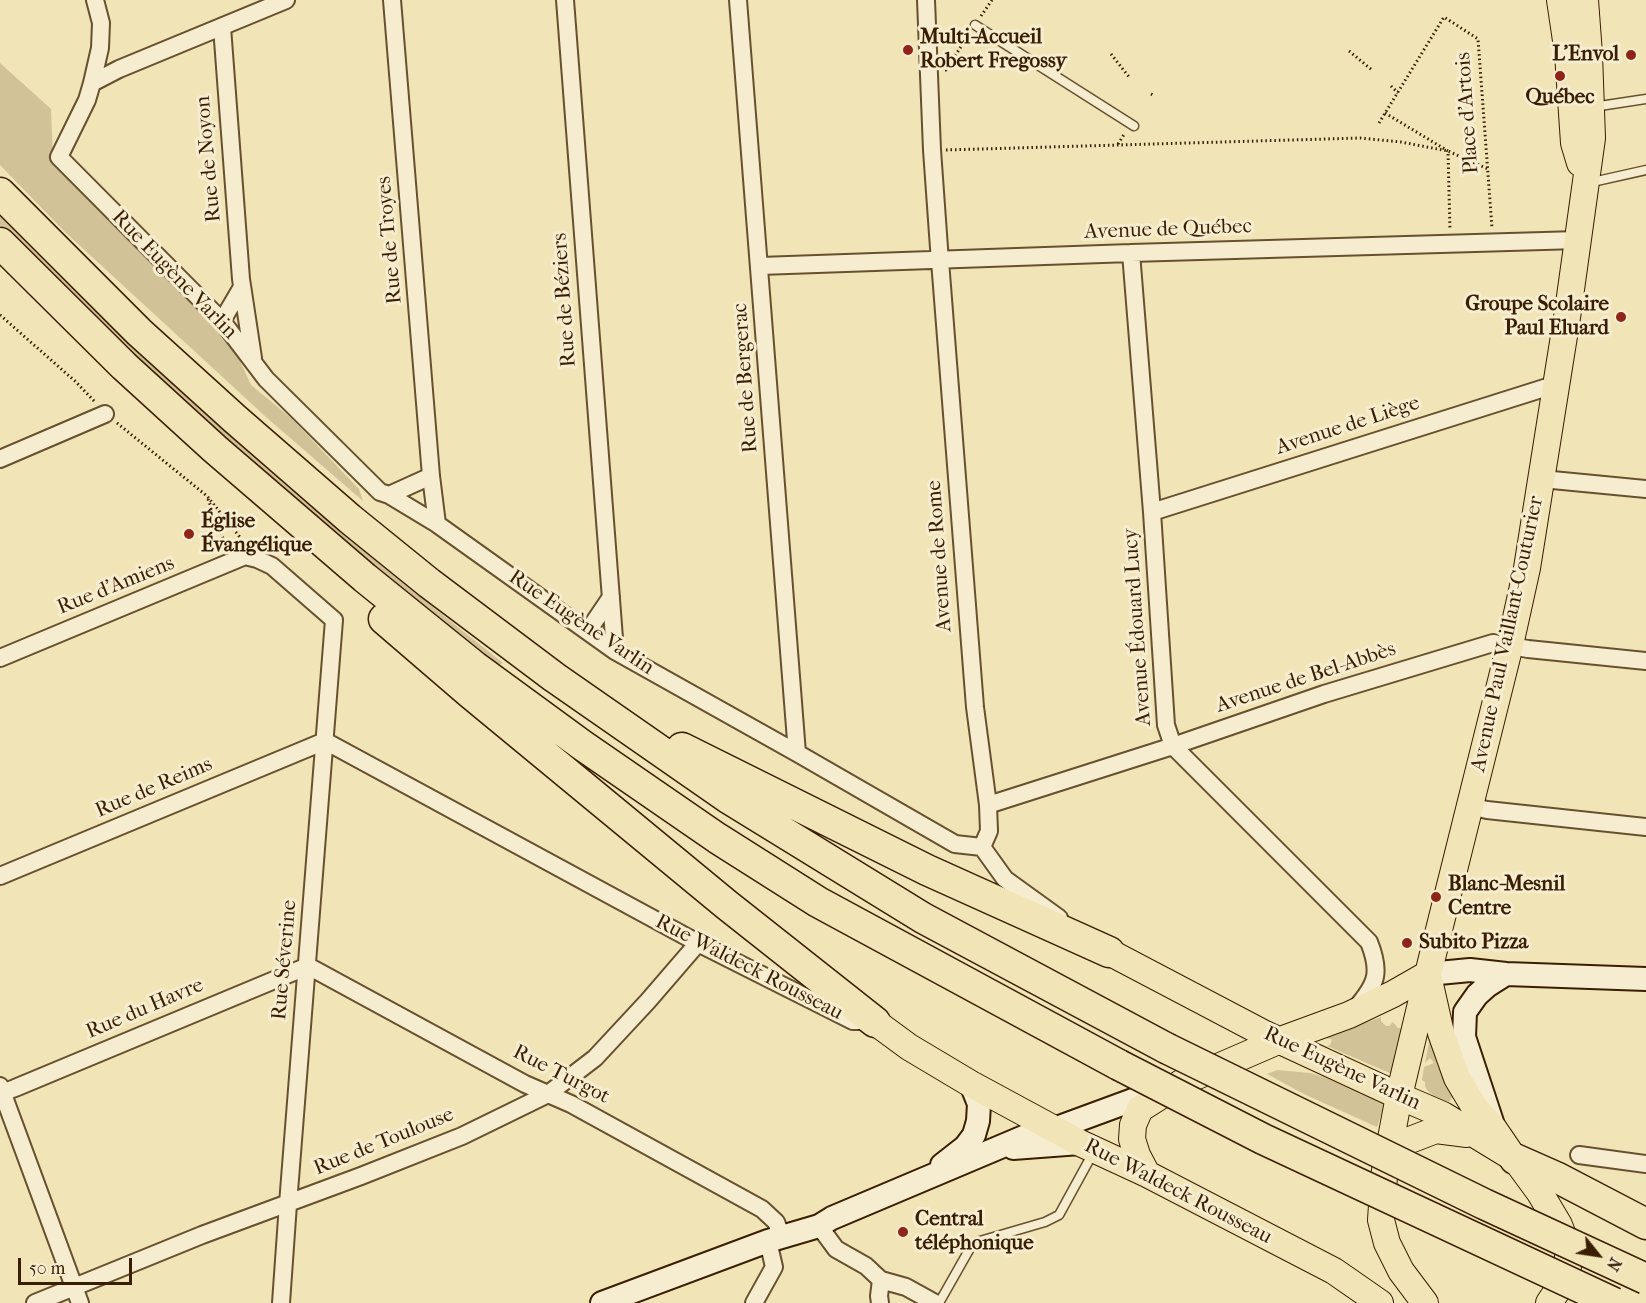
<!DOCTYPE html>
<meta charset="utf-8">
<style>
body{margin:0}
#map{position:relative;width:1646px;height:1303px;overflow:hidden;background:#f1e4b6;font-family:"IM FELL French Canon",serif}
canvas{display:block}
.north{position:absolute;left:1568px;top:1225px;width:60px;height:60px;-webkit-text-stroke:4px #f6edd0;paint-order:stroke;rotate:120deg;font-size:16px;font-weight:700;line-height:24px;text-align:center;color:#391e01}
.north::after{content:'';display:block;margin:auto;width:21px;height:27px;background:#391e01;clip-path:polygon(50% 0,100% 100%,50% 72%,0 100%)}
.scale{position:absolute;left:18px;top:1258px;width:114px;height:27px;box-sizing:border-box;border:3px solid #391e01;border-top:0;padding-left:8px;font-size:18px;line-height:21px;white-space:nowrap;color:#391e01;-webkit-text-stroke:4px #f6edd0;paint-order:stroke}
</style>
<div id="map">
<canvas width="1646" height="1303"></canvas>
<div class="north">N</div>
<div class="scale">50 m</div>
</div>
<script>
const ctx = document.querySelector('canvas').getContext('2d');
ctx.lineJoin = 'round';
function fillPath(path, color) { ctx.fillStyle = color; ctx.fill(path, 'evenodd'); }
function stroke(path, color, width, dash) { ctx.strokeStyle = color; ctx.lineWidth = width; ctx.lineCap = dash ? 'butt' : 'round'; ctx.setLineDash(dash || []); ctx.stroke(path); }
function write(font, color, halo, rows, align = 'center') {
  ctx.font = font + ' "IM FELL French Canon",serif'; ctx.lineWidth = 6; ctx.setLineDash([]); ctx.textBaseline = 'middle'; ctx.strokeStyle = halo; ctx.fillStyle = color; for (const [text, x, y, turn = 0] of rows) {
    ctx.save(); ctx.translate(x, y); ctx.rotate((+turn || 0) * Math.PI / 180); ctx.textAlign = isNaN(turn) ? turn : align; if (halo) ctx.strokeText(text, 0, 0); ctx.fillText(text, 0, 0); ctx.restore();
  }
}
const green = new Path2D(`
 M0 63 51 109 53 160 234 348 251 385 291 418 359 489 363 501 266 417 65 232 0 165Z
 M0 215C76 291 153 367 233 439 320 518 412 590 503 663L498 665C443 622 387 580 334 535 218 437 105 334 0 225Z
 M1381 1017V1021L1386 1026H1389L1393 1022 1398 1028H1401L1392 1074 1327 1046 1330 1045 1332 1040 1331 1039 1324 1038Z
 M1430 1037 1441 1069 1454 1095 1449 1102C1439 1098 1424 1094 1425 1082L1422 1080 1424 1067 1434 1063 1430 1058 1425 1063Z
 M1277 1070 1310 1073 1324 1077 1385 1104 1377 1127 1304 1094 1267 1074Z`);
const path = new Path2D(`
 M981 16 992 0
 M1349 51 1372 70
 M1111 54 1129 77
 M945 70H946L969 34
 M1391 86 1398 93
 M1151 94 1153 95
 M1385 113 1448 151 1450 230
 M1379 123 1444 17 1478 39 1492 228
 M1118 144 1125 133
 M946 150 1360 138 1401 142 1448 151 1488 169
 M0 315 76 382 95 402
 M117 423 207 496 243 541
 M208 499 227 549`);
const lane = new Path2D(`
 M975 25 1134 126
 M1593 107 1646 99
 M1588 183 1646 170
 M939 1303 973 1243 1045 1222 1059 1215 1093 1153`);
const street = new Path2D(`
 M286 0 119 69 92 83 87 100 59 157 222 321 266 379 380 492 389 495 437 524 615 651 797 753 955 844 982 847 1005 879 1059 918
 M392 0 431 476 437 524
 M565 0 615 651
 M738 0 797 753
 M926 0 932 150 939 248 975 707 988 805 989 831 982 847
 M222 27 241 279 253 358
 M92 83 100 48 101 23 95 0
 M1131 253 1152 512 1166 725 1173 746 1369 942C1381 972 1377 984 1356 1008
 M760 266 1131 253 1578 240
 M222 321 242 287
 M0 459 105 414
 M1542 479 1646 489
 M389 495 431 476
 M1152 512 1557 384
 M588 631 611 597
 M0 658 245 556 257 559 272 566 334 620 288 1204 281 1303
 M325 741 698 943 853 1021H864
 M988 805 1173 746 1324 694 1493 643 1528 649 1646 661
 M1470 806 1487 810 1646 827
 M0 876 325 741
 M0 1086 80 1303
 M0 1092 7 1091 15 1088 308 966 525 1084 571 1104 762 1209 776 1222 782 1237
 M1579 1155 1646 1164
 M819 1226 836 1249 866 1266 881 1280 906 1287 935 1303
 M35 1303 202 1235 361 1176 462 1136 548 1094 595 1058 648 1001 698 943
 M754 1303 774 1267 768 1241
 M880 1303 879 1296 881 1280`);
const secondary = new Path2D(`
 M1428 974 1470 970 1506 974 1646 979
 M1494 1128 1464 1037 1465 1012 1477 995 1487 986 1506 974
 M1054 1129 1160 1090
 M1013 1148 1080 1143
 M942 1165 965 1147 974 1135 978 1121 979 1104 971 1084
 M602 1303 768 1241 819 1226 832 1218 1038 1131`);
const primary = new Path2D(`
 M1560 0 1568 54 1574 143 1580 163
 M1109 952 1263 1033 1399 1096 1443 1115 1515 1159 1540 1193 1559 1225 1568 1248V1267L1559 1288 1549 1303
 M1429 980 1441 1033 1457 1078 1475 1108 1494 1129 1509 1151
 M875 1022 909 1047 971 1084 1080 1143 1147 1174 1334 1271 1380 1303
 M1147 1174 1137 1155 1132 1139 1133 1125 1140 1109 1181 1083 1278 1041 1349 1015 1393 994 1428 974
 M1384 1176 1399 1096 1428 974 1510 645 1527 568 1568 311 1592 138 1589 54 1585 0
 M1425 1303 1401 1271 1387 1243 1381 1220 1384 1176 1402 1143 1436 1130 1467 1134`);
const highway = new Path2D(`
 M0 193 139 332 235 419 350 519 429 583 554 677 728 798 923 918 1166 1048
 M0 243 124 366 215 449 365 578 474 666 582 745 717 838 818 902 1119 1065
 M384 619 470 693 727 905 875 1022
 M682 748 927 870 1109 952
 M1515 1159 1558 1178 1646 1224`);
const highwayBridge = new Path2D(`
 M1166 1048 1484 1204 1646 1279
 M1119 1065 1263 1139 1614 1303`);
const markers = [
 [908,50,6,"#8f2418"],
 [1631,55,6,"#8f2418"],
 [1560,76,6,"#8f2418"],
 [1621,317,6,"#8f2418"],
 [189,534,6,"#8f2418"],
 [1436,897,6,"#8f2418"],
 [1407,943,6,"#8f2418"],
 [903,1232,6,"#8f2418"]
];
const poiNames = [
 ["Multi-Accueil",920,38],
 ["Robert Fregossy",920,62],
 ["L'Envol",1619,55,"right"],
 ["Québec",1560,98,"center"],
 ["Groupe Scolaire",1609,305,"right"],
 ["Paul Eluard",1609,329,"right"],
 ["Église",201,522],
 ["Évangélique",201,546],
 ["Blanc-Mesnil",1448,885],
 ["Centre",1448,909],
 ["Subito Pizza",1419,943],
 ["Central",915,1220],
 ["téléphonique",915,1244]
];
const streetNames = [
 ["Place d'Artois",1468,113,-94],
 ["Rue de Noyon",209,159,-95],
 ["Avenue de Québec",1168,230,-2],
 ["Rue de Troyes",390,240,-95],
 ["Rue Eugène Varlin",174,275,46],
 ["Rue de Béziers",565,300,-94],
 ["Rue de Bergerac",746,378,-94],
 ["Avenue de Liège",1348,426,-18],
 ["Avenue de Rome",940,556,-94],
 ["Rue d'Amiens",116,586,-22],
 ["Rue Eugène Varlin",581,623,34],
 ["Avenue Édouard Lucy",1138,627,-94],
 ["Avenue Paul Vaillant-Couturier",1508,634,-78],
 ["Avenue de Bel-Abbès",1306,678,-18],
 ["Rue de Reims",154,788,-23],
 ["Rue Séverine",285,960,-85],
 ["Rue Waldeck Rousseau",749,968,27],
 ["Rue du Havre",145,1009,-23],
 ["Rue Eugène Varlin",1342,1069,25],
 ["Rue Turgot",561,1075,27],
 ["Rue de Toulouse",384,1142,-22],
 ["Rue Waldeck Rousseau",1178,1192,27]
];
fillPath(green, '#d2c297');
stroke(lane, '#67502e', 11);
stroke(street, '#67502e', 20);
stroke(secondary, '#391e01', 26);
stroke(primary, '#391e01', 28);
stroke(highway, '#391e01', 33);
stroke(path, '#391e01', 3, [1.5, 3]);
stroke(lane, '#f6edd0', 8);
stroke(street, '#f6edd0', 16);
stroke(secondary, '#f6edd0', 22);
stroke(primary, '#f1e4b6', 26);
stroke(highway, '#f1e4b6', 30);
stroke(highwayBridge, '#391e01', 33, []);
stroke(highwayBridge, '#f1e4b6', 30);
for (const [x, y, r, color] of markers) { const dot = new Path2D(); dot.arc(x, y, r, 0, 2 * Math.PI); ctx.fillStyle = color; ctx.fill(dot); stroke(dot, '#f6edd0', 2); }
write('bold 21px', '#391e01', '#f6edd0', poiNames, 'left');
write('21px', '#391e01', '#f6edd0', streetNames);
</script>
